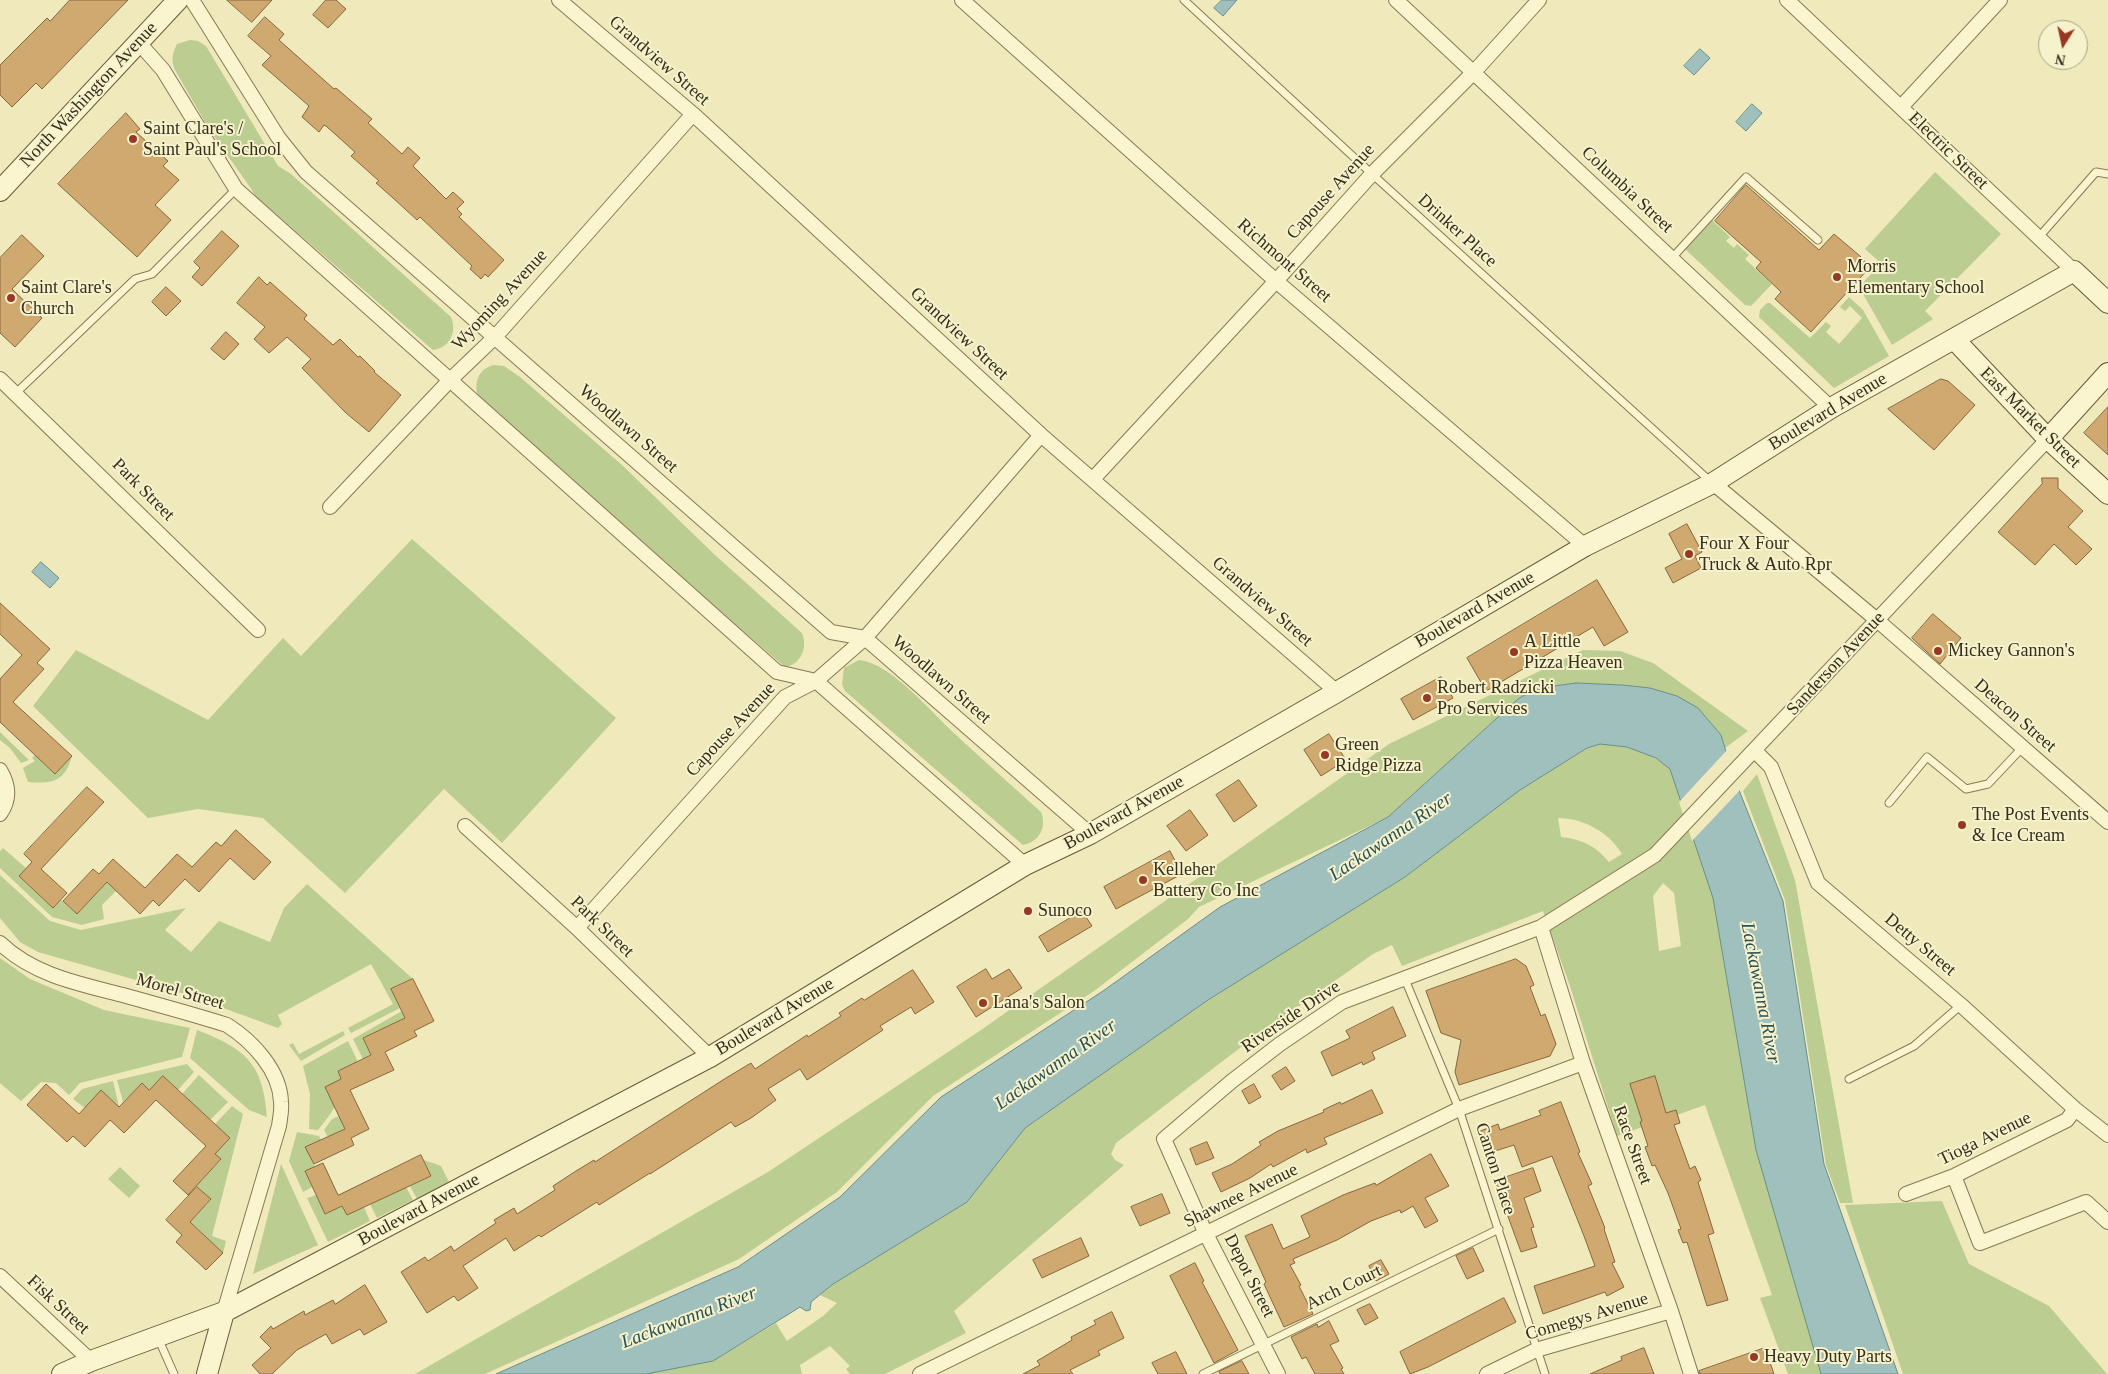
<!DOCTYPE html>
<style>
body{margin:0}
#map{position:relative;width:2108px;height:1374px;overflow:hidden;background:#efe9bc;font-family:Georgia,serif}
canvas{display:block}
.north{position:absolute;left:2038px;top:20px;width:50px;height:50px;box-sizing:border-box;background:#f6f2cc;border:1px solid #a9a385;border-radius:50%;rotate:190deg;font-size:14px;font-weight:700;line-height:20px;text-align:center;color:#362d1b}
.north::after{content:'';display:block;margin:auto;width:18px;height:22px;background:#983823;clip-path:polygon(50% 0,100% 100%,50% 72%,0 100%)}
</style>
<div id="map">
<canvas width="2108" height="1374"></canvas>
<div class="north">N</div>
</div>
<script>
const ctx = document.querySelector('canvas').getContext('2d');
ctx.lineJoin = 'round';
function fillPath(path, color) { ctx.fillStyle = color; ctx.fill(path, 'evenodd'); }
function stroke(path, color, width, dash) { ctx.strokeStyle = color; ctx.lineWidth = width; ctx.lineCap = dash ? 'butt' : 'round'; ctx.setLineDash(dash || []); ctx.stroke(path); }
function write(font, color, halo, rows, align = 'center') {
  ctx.font = font + ' Georgia,serif'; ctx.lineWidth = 4; ctx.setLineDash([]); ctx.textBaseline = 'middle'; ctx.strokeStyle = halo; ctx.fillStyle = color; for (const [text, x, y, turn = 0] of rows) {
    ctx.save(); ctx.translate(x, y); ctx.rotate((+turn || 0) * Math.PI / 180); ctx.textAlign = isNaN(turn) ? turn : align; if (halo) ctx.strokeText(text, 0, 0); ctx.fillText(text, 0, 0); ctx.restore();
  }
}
const green = new Path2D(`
 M190 40 198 41 206 46 278 166 291 174 451 317C457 332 450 348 433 350L255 196 252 190 209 129 175 70C171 60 172 54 177 44Z
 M1935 172 2001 234 1925 311 1933 319 1892 345 1859 287 1881 263 1865 249Z
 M1712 220 1730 237 1726 241 1734 248 1737 244 1749 255 1745 259 1772 284 1751 306 1745 305 1685 249Z
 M1849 297 1863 310 1889 356 1834 388 1759 317 1760 310 1767 303H1770L1810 338 1826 322 1831 326 1826 332 1839 344 1862 318 1850 306 1845 311 1840 307Z
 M494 365 504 366 520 377 622 465 715 555 802 633C808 647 801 665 785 667L658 558 478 397C474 382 478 369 494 365Z
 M412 539 616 718 502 843 444 789 345 893 263 818 198 809 148 818 33 706 76 650 208 720 283 638 301 656Z
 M1583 650 1620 651 1653 663 1748 731 1725 748 1721 735 1698 708 1650 688 1622 685 1576 683 1553 686 1518 699 1388 817 1199 907 1188 919 1094 991 933 1096 837 1192 739 1259 485 1374H415L768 1172 981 1030 1389 744Z
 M859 660C891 663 931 712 955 734 983 760 1012 786 1041 812 1047 826 1040 842 1023 845L845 691 842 684 844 668Z
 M0 732 29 760 21 763 10 748 0 740Z
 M1600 744C1625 745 1652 752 1670 769L1713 898 1756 1150 1825 1374H1788L1760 1298 1772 1295 1705 1105 1617 1136 1570 986 1543 911 1402 966 1392 945 1373 954 1245 1044 1116 1143 1111 1154 1115 1160 1124 1165 954 1311 966 1333 885 1374H850L846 1369 850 1366 830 1346 800 1365 802 1374H646L713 1361 776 1323 787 1341 823 1316 837 1303 820 1295 833 1284 967 1202 1025 1128 1208 1000 1405 877 1520 790 1587 748ZM1558 818C1583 818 1609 832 1622 854L1609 862C1596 846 1581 839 1561 837ZM1663 883 1674 893 1681 946 1659 951 1653 896Z
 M35 755 55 774 72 756C65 782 52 784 28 782L23 768 35 761 32 758Z
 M1757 774 1795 880 1853 1203H1840L1826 1165 1785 900 1743 791Z
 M3 848 26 868 19 876 53 908 61 900 77 914 107 882 116 891 102 905 104 919 82 925 52 917 0 868V851Z
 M0 875 50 921 81 930 186 908 165 930 191 952 219 921 270 942 284 908 307 884 413 979 391 989 400 1008 351 1033 348 1028 393 1004 371 964 278 1015 282 1024 278 1028 185 994 38 952 20 942 0 918Z
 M0 958 30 979 104 1010 190 1028 182 1057 80 1083 69 1095 56 1083 41 1082 21 1101 0 1083Z
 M402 1011 405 1018 363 1038 371 1055 363 1059 353 1039Z
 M197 1030C245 1049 263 1062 267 1117L249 1110 190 1058Z
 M343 1031 345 1035 301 1061 289 1045 293 1043 299 1054Z
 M348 1041 358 1062 338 1071C347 1094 332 1113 318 1130L309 1129 310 1094 303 1066Z
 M187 1064 194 1072 178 1090 163 1076 149 1090 142 1083 123 1102 117 1080Z
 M199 1075 228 1102 210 1120 182 1094Z
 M113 1081 119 1107 101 1091 85 1108 73 1099 82 1089Z
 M232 1106 243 1114 212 1236 226 1241 223 1253 190 1222 211 1200 196 1186 221 1160 215 1154V1124Z
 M339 1116 345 1129 328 1137 324 1130 332 1119Z
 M297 1132 319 1136 321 1140 306 1147 315 1167 305 1171 312 1187 303 1192 289 1161Z
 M424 1160 441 1166 449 1182 417 1199 410 1186 431 1176Z
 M281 1164 318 1245 253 1274Z
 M120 1167 140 1186 129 1198 108 1179Z
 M406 1187 413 1200 377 1218 370 1204Z
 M316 1195 325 1214 342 1206 347 1215 364 1207 370 1221 328 1242 307 1198Z
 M1942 1201 1969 1264 2049 1306 2107 1374H1903L1845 1205Z`);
const water = new Path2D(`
 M1222 0H1237L1223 16 1214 8Z
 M1700 49 1710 58 1694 75 1684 66Z
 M1752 104 1762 113 1746 131 1736 122Z
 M41 562 59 578 50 588 32 572Z
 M1576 683 1622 685 1650 688 1677 696 1698 708 1721 735 1733 775 1783 901 1824 1164 1898 1374H1821L1756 1150 1713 898 1670 769 1656 758 1627 747 1600 744 1587 748 1520 790 1405 877 1208 1000 1025 1128 967 1202 833 1284 811 1302 810 1310 806 1311 800 1307 713 1361 646 1374H496L738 1267 840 1197 941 1097 1103 991 1220 907 1388 817 1518 699C1536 687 1555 686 1576 683Z`);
const pier = new Path2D(`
 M1728 749 1741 789 1692 841 1679 802Z`);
const building = new Path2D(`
 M70 0H128L42 89 36 83 12 107 0 95V65L47 18 50 21Z
 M227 0H272L252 22Z
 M326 0H336L346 9 328 28 313 15Z
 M265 17 284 34 279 40 334 89 336 88 372 119 368 123 402 154 408 147 420 158 413 166 446 199 453 192 464 202 457 209 462 214 459 217 504 260 488 277 485 274 481 279 470 269 472 266 420 217 417 220 393 198 376 183 379 181 351 156 355 152 326 126 324 125 319 132 302 117 309 106 262 65 271 56 248 36Z
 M126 113 140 129 136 132 168 161 163 166 179 180 155 205 171 220 137 257 58 184Z
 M1746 185 1819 250 1834 234 1860 256 1870 267 1811 332 1775 299 1781 292 1756 268 1761 262 1715 221Z
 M222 231 239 246 202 286 192 277 200 268 194 262Z
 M22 235 44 256 12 289 42 318 15 347 0 333V258Z
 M259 277 267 285 270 282 307 315 304 319 333 345 340 339 358 357 360 356 375 371 374 372 401 395 369 432 346 413 302 368 311 359 287 337 269 353 254 339 265 327 237 303Z
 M166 287 181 301 166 316 152 302Z
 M226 332 239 344 224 360 211 349Z
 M1941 379 1948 381 1975 405 1934 450 1888 409Z
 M2108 407V455L2084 433Z
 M2042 478H2058V488L2083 511 2068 527 2092 549 2076 565 2054 544 2035 565 1998 532 2042 484Z
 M1687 524 1702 552 1695 556 1701 568 1673 583 1665 568 1682 559 1669 534Z
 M1597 580 1628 632 1604 646 1593 627 1486 691 1467 658Z
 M0 603 50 649 37 663 44 669 13 702 72 756 55 774 0 722V679L22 655 0 634Z
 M1933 614 1961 638 1940 664 1912 638Z
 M1441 677 1453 698 1413 720 1401 699Z
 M1329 734 1346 760 1321 776 1304 750Z
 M1239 780 1257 806 1234 822 1216 795Z
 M87 787 104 802 41 869 67 893 53 908 19 876 32 862 24 854Z
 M1190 810 1208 835 1186 851 1167 826Z
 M236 830 271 862 254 880 230 858 199 892 185 879 159 906 153 900 140 914 107 882 77 914 63 901 93 869 99 874 113 859 145 888 177 854 192 867 216 842 221 846Z
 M1170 851 1182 874 1116 909 1104 887Z
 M1082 911 1092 926 1048 952 1039 937Z
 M1516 959 1526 966 1534 985 1530 987 1541 1016 1545 1014 1556 1044 1550 1056 1459 1085 1455 1072 1461 1040 1441 1033 1426 991Z
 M986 969 992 979 1009 969 1022 988 976 1017 957 987Z
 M913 970 934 1002 915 1014 911 1007 880 1026 883 1030 807 1080 800 1069 768 1089 776 1100 751 1118 735 1127 731 1122 650 1174V1173L599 1205 597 1202 541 1237 539 1235 514 1251 506 1238 463 1266 478 1288 458 1301 454 1296 427 1313 401 1272 425 1257 428 1261 451 1246 454 1251 496 1223 494 1220 514 1208 517 1214 555 1190 553 1186 576 1171 594 1160 595 1162 726 1078 751 1063 755 1069 807 1035 808 1037 841 1016 839 1013 862 998 864 1000Z
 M413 979 434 1021 414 1031 417 1036 385 1052 394 1070 350 1090 369 1129 351 1138 354 1145 314 1164 305 1147 345 1129 325 1087 341 1079 338 1071 371 1055 363 1038 405 1018 391 989Z
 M1393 1007 1406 1036 1372 1052 1375 1059 1363 1065 1362 1062 1332 1076 1321 1052 1350 1038 1346 1031Z
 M1286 1067 1295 1081 1281 1090 1272 1076Z
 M163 1076 230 1138 215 1154 221 1159 188 1195 173 1181 206 1146 156 1100 124 1133 110 1120 85 1147 73 1136 67 1142 27 1105 46 1084 79 1114 101 1090 119 1107 142 1083 149 1090Z
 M1655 1076 1666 1113 1676 1110 1680 1123 1674 1125 1690 1169 1695 1166 1701 1180 1698 1182 1714 1233 1708 1235 1728 1300 1707 1306 1687 1242 1683 1243 1678 1230 1681 1229 1668 1193 1655 1165 1652 1166 1645 1147 1648 1146 1640 1122 1642 1121 1630 1084Z
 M1254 1084 1261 1097 1249 1104 1242 1091Z
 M1372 1090 1383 1113 1324 1138 1327 1144 1307 1153 1306 1149 1273 1167 1271 1164 1250 1178 1221 1192 1212 1173 1232 1164 1261 1145 1259 1142 1278 1131 1324 1112 1323 1110 1340 1102 1341 1104Z
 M1561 1102 1580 1152 1578 1153 1592 1184 1588 1186 1605 1228 1604 1229 1615 1262 1612 1263 1624 1287 1607 1296 1605 1292 1543 1314 1534 1286 1595 1266 1584 1236 1552 1156 1522 1167 1514 1145 1486 1154 1478 1132 1498 1124 1500 1130 1541 1115 1539 1111Z
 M1207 1142 1214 1158 1196 1165 1190 1149Z
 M1431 1154 1449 1186 1425 1198 1438 1221 1425 1228 1413 1206 1401 1213 1400 1210 1371 1221 1337 1240 1293 1259 1295 1263 1290 1265 1301 1285 1299 1286 1313 1314 1284 1327 1264 1284 1266 1282 1245 1236 1272 1224 1283 1249 1310 1237 1301 1216 1343 1195 1375 1183 1376 1185Z
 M421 1155 431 1176 347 1215 342 1206 325 1214 305 1171 323 1163 338 1195Z
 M1533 1168 1541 1191 1524 1198 1534 1227 1531 1228 1537 1247 1521 1252 1495 1181Z
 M197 1187 211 1199 190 1222 223 1253 206 1270 176 1242 182 1235 166 1220Z
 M1162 1194 1170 1213 1140 1226 1131 1207Z
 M1081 1238 1089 1256 1042 1278 1033 1260Z
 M1473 1248 1484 1271 1467 1279 1456 1256Z
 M1381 1260 1389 1274 1376 1281 1369 1266Z
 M1195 1263 1204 1281 1202 1282 1238 1350 1214 1363 1170 1276Z
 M365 1285 387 1322 364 1335 360 1329 332 1344 326 1334 297 1350 272 1374H260L252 1365 271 1348 260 1337 271 1326 273 1329 304 1311 305 1315 333 1300 335 1304Z
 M1504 1298 1516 1322 1428 1367 1410 1374 1400 1352Z
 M1370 1304 1378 1318 1365 1325 1357 1310Z
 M1112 1312 1124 1338 1098 1351 1100 1355 1070 1370 1073 1374H1023L1040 1365 1037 1361 1072 1340 1071 1337 1096 1324 1094 1321Z
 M1329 1321 1339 1341 1330 1345 1343 1368 1341 1369 1344 1374H1315L1306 1357 1302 1359 1291 1337 1317 1324 1318 1327Z
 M1644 1348 1654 1374H1590L1622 1360 1621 1357Z
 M1765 1348 1774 1374H1700L1699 1371Z
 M1176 1352 1187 1374H1158L1152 1363Z
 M1242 1361 1249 1374H1220L1219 1372Z`);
const lane = new Path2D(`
 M1184 0 1372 174 1710 481
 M2039 237 2096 172 2108 174
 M1672 258 1746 177 1818 240
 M16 393 135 279 152 274 236 189
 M1889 803 1927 757 1966 789 1988 784 2022 748
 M1404 977 1459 1109 1545 1374
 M1849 1079 1914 1046 1961 1005
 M158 1338 174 1374
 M1203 1374 1499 1229`);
const street = new Path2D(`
 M192 0 278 137 306 172 831 632 865 638 1090 834
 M559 0 693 114 1041 435 1337 692
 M962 0 1276 281 1585 546
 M1396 0 1831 408
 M1787 0 2074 271
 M139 43 163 70 236 189 777 672 816 681 1025 865
 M1902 106 2000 0
 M0 379 258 630
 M1093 479 1276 281 1372 174 1474 72 1539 0
 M1713 483 1877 620 2108 822
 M330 507 449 381 495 337 693 114
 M1755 751 1771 767 1818 883 1961 1005 2075 1109 2108 1135
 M0 770C9 785 10 800 0 814
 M465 826 577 928 710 1057
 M1541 927 1583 1063 1671 1311 1691 1374
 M577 928 785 697 816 681 865 638 1041 435
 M0 943C33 975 80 984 123 995 158 1005 193 1014 227 1025 252 1041 280 1070 281 1102 282 1110 280 1118 279 1126L224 1312
 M1954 1176 1980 1243 2086 1202 2108 1222
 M1906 1194 1954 1176 2067 1120 2075 1109
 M0 1276 91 1361
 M920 1374 1459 1109 1583 1063
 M1278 1374 1206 1234 1164 1139 1232 1081 1280 1044 1342 1002 1541 927 1655 855 2048 439
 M1487 1374 1536 1350 1671 1311`);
const secondary = new Path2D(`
 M0 191 178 0
 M1954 339 2048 439 2108 494
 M2048 439 2108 373
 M62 1374 91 1361 224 1312 710 1057 1025 865 1090 834 1337 692 1585 546 1713 483 1831 408 2074 271 2108 303
 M207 1374 224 1312`);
const markers = [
 [133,139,5,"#983823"],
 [1837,277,5,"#983823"],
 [11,298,5,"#983823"],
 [1689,554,5,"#983823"],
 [1938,651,5,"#983823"],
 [1514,652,5,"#983823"],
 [1427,698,5,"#983823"],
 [1325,755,5,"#983823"],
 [1962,825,5,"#983823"],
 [1143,880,5,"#983823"],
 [1028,911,5,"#983823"],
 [983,1003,5,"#983823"],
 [1754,1357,5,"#983823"]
];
const streetNames = [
 ["Grandview Street",659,61,41],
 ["North Washington Avenue",89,95,-47],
 ["Electric Street",1948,151,44],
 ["Columbia Street",1627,190,43],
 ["Capouse Avenue",1331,192,-48],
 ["Drinker Place",1457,231,42],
 ["Richmont Street",1284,261,41],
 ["Wyoming Avenue",500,300,-47],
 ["Grandview Street",959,334,43],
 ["Boulevard Avenue",1828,412,-31],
 ["East Market Street",2030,418,45],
 ["Woodlawn Street",628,429,41],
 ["Park Street",143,490,45],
 ["Grandview Street",1262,602,41],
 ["Boulevard Avenue",1475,610,-30],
 ["Sanderson Avenue",1836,664,-47],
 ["Woodlawn Street",941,680,41],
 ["Deacon Street",2015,716,41],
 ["Capouse Avenue",731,730,-47],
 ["Boulevard Avenue",1124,813,-29],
 ["Park Street",602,927,44],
 ["Detty Street",1920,945,40],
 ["Morel Street",180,992,16],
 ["Boulevard Avenue",775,1017,-31],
 ["Riverside Drive",1291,1017,-34],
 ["Tioga Avenue",1985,1139,-26],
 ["Race Street",1632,1145,70],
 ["Canton Place",1495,1169,72],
 ["Shawnee Avenue",1241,1196,-26],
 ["Boulevard Avenue",419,1210,-28],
 ["Depot Street",1249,1276,63],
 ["Arch Court",1344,1288,-26],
 ["Fisk Street",58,1305,43],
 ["Comegys Avenue",1587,1317,-17]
];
const poiNames = [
 ["Saint Clare's /",143,129],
 ["Saint Paul's School",143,150],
 ["Morris",1847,267],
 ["Elementary School",1847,288],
 ["Saint Clare's",21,288],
 ["Church",21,309],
 ["Four X Four",1699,544],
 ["Truck & Auto Rpr",1699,565],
 ["A Little",1524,642],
 ["Pizza Heaven",1524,663],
 ["Mickey Gannon's",1948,651],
 ["Robert Radzicki",1437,688],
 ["Pro Services",1437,709],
 ["Green",1335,745],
 ["Ridge Pizza",1335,766],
 ["The Post Events",1972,815],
 ["& Ice Cream",1972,836],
 ["Kelleher",1153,870],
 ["Battery Co Inc",1153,891],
 ["Sunoco",1038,911],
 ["Lana's Salon",993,1003],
 ["Heavy Duty Parts",1764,1357]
];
const waterNames = [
 ["Lackawanna River",1391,837,-34],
 ["Lackawanna River",1760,993,79],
 ["Lackawanna River",1056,1065,-35],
 ["Lackawanna River",689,1318,-21]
];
fillPath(green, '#bbcd90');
fillPath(water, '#a0c0bd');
stroke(water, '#688e8b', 1);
fillPath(pier, '#efe9bc');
fillPath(building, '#cfa970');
stroke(building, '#87673a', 1);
stroke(lane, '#877955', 9);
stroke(street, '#877955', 16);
stroke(secondary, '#695a39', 22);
stroke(lane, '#faf5cf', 7);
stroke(street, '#faf5cf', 14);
stroke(secondary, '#faf5cf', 20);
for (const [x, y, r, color] of markers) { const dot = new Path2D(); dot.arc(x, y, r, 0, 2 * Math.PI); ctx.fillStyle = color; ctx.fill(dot); stroke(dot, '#f6f2cc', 2); }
write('18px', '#362d1b', '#f6f2cc', streetNames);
write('18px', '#362d1b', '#f6f2cc', poiNames, 'left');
write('italic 19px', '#295156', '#f6f2cc', waterNames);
</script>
